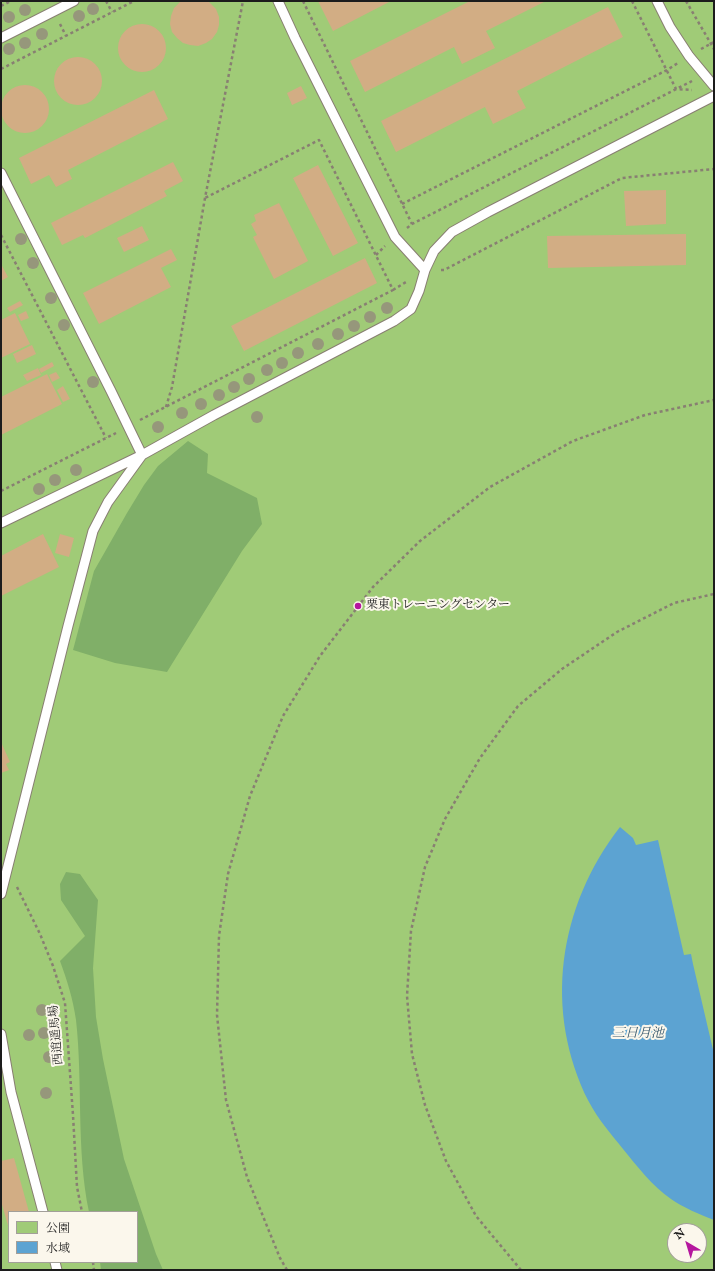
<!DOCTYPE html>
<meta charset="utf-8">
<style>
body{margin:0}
#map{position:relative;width:715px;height:1271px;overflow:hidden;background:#f4e2c7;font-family:"IM FELL English","Noto Serif JP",serif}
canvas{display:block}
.frame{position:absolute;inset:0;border:2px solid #1c1c1c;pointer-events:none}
.legend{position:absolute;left:8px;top:1211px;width:130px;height:52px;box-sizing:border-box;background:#fbf7ec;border:1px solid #a29f99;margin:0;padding:5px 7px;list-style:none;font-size:12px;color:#1c1c1c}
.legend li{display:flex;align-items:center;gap:8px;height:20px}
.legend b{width:20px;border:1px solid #a29f99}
.north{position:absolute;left:667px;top:1223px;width:40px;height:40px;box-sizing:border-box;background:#fbf7ec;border:1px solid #a29f99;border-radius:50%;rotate:322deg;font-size:11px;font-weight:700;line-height:16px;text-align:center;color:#1c1c1c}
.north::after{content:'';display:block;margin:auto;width:14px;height:18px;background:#b5179e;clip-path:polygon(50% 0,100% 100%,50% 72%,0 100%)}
</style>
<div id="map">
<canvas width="715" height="1271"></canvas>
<div class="frame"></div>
<ul class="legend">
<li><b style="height:11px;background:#a0cb77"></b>公園</li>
<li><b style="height:11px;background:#5ca3d2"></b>水域</li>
</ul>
<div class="north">N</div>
</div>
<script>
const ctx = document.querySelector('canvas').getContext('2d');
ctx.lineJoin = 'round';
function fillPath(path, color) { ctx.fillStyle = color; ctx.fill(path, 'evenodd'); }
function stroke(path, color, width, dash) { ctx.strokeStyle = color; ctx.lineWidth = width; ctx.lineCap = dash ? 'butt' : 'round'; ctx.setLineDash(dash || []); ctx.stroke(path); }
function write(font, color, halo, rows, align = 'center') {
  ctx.font = font + ' "IM FELL English","Noto Serif JP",serif'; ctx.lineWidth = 4; ctx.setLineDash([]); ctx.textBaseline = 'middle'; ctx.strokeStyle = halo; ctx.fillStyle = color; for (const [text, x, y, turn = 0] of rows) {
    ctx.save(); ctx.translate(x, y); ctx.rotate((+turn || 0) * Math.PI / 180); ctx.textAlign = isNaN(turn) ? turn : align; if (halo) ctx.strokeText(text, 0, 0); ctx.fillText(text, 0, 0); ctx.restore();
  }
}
const green = new Path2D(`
 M1 1H714V1270H1ZM9 1212H137V1262H9ZM675 1231H699V1255H675Z`);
const forest = new Path2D(`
 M188 441 208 454 207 473 257 498 262 524 242 551 167 672 115 663 73 650 94 571 127 513 144 485 158 466Z
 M66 872 80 874 98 900 93 968 96 1017 103 1059 124 1159 156 1254 163 1270H101L100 1262H137V1212H89C76 1149 83 1083 76 1020 73 999 67 980 60 961L85 936 61 900 60 884Z`);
const water = new Path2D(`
 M620 827 633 838 636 845 658 840 684 955 691 954 693 964 714 1054V1220C701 1215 682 1207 671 1199 652 1186 637 1166 623 1149 611 1134 598 1119 589 1102 543 1011 558 907 620 827Z`);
const building = new Path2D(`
 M181 1H208L216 9 219 17V25L217 32 212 39 206 43 198 46 190 45 183 43 177 38 172 32 170 24 171 16 174 8Z
 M318 1H391L333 31Z
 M470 1H546L486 31 495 48 462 64 454 47 365 92 350 61Z
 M608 7 623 37 517 91 526 108 493 124 485 107 396 152 381 121Z
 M118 48a24 24 0 1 1 48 0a24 24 0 1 1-48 0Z
 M54 81a24 24 0 1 1 48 0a24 24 0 1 1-48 0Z
 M1 109a24 24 0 1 1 48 0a24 24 0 1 1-48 0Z
 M301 86 307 98 292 105 287 93Z
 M154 90 168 119 68 170 72 179 56 187 49 175 31 184 19 158Z
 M173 162 183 181 164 191 167 196 85 238 83 235 62 245 51 223Z
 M318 165 358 243 333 256 293 178Z
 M666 190V224L626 226 624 191Z
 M279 203 308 261 274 279 253 237 257 235 251 224 256 221 254 215Z
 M142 226 149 240 124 252 117 238Z
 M686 234V265L548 268 547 236Z
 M171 249 177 260 161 268 171 287 99 324 83 293Z
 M365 258 377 283 244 351 231 326Z
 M1 264 8 277 1 281Z
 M20 301 23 305 10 312 7 308Z
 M26 311 29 318 21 321 18 315Z
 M15 313 30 344 1 358V320Z
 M32 345 36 354 17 363 13 354Z
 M52 362 54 366 41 373 39 369Z
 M38 368 41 375 27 381 23 375Z
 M56 372 60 378 52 382 49 375Z
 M47 374 62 404 1 435V397Z
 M63 386 70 399 63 402 57 390Z
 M43 534 59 567 1 596V556Z
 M60 534 74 538 69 557 55 553Z
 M1 742 10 762 6 764 9 770 1 773Z
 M14 1158 29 1212H9V1229L1 1201V1161Z`);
const path = new Path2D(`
 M106 1 112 12
 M303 1 412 224
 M632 1 676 89 692 90
 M686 1 714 49
 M1 6 11 1
 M60 24 66 36
 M701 49 714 42
 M1 69 134 1
 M402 204 667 70 678 63
 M407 228 412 224 692 81
 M1 235 106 438
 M376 255 385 246
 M441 270H444L622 178 714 169
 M393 290 406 282
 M166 407 172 387 205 198 243 1
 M140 420 393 290 319 140 205 198
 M1 491 116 433
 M17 887 40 934 53 966 65 1003 73 1115 77 1187 82 1212
 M93 1262 94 1270
 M287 1270 280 1258 247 1177 226 1100 217 1015 219 936 228 874 250 796 283 716 320 656 373 587 420 541 490 487 573 441 645 415 714 400
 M521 1270 476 1216 446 1161 425 1105 412 1054 407 996 411 931 425 867 445 819 480 758 518 706 562 669 617 632 674 603 714 594`);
const service = new Path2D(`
 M278 1 295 38 395 237 425 270 434 251 452 232 488 212 714 96
 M657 1 670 27 689 56 714 86
 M1 38 74 1
 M1 173 111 391 142 455 1 523
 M1 894 68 626 93 531 108 502 142 455 214 415 394 321 411 309 419 291 425 270
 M1 1034 11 1092 43 1212
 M55 1262 57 1270`);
const trees = [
 [93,9],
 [25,10],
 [79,16],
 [9,17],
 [42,34],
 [25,43],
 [9,49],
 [21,239],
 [33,263],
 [51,298],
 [387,308],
 [370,317],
 [64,325],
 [354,326],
 [338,334],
 [318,344],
 [298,353],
 [282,363],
 [267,370],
 [249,379],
 [93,382],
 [234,387],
 [219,395],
 [201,404],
 [182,413],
 [257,417],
 [158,427],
 [76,470],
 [55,480],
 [39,489],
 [42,1010],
 [44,1033],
 [29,1035],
 [49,1057],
 [46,1093]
];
const markers = [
 [358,606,4,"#b5179e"]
];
const poiNames = [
 ["栗東トレーニングセンター",366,606]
];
const streetNames = [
 ["西逍遥馬場",57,1035,-95]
];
const waterNames = [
 ["三日月池",638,1034]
];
fillPath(green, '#a0cb77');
fillPath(forest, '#80af68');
fillPath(water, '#5ca3d2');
fillPath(building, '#d2ad84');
stroke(service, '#887f72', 11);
stroke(path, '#887f72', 2.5, [3, 3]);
stroke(service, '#fff', 9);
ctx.fillStyle = '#96977b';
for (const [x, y] of trees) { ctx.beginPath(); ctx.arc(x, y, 6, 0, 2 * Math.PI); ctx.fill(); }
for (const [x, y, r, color] of markers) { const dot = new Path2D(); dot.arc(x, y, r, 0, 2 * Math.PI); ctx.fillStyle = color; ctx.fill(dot); stroke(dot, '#fbf7ec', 1.5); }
write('12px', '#1c1c1c', '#fbf7ec', poiNames, 'left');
write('12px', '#1c1c1c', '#fbf7ec', streetNames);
write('italic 13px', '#39596e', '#fbf7ec', waterNames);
</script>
